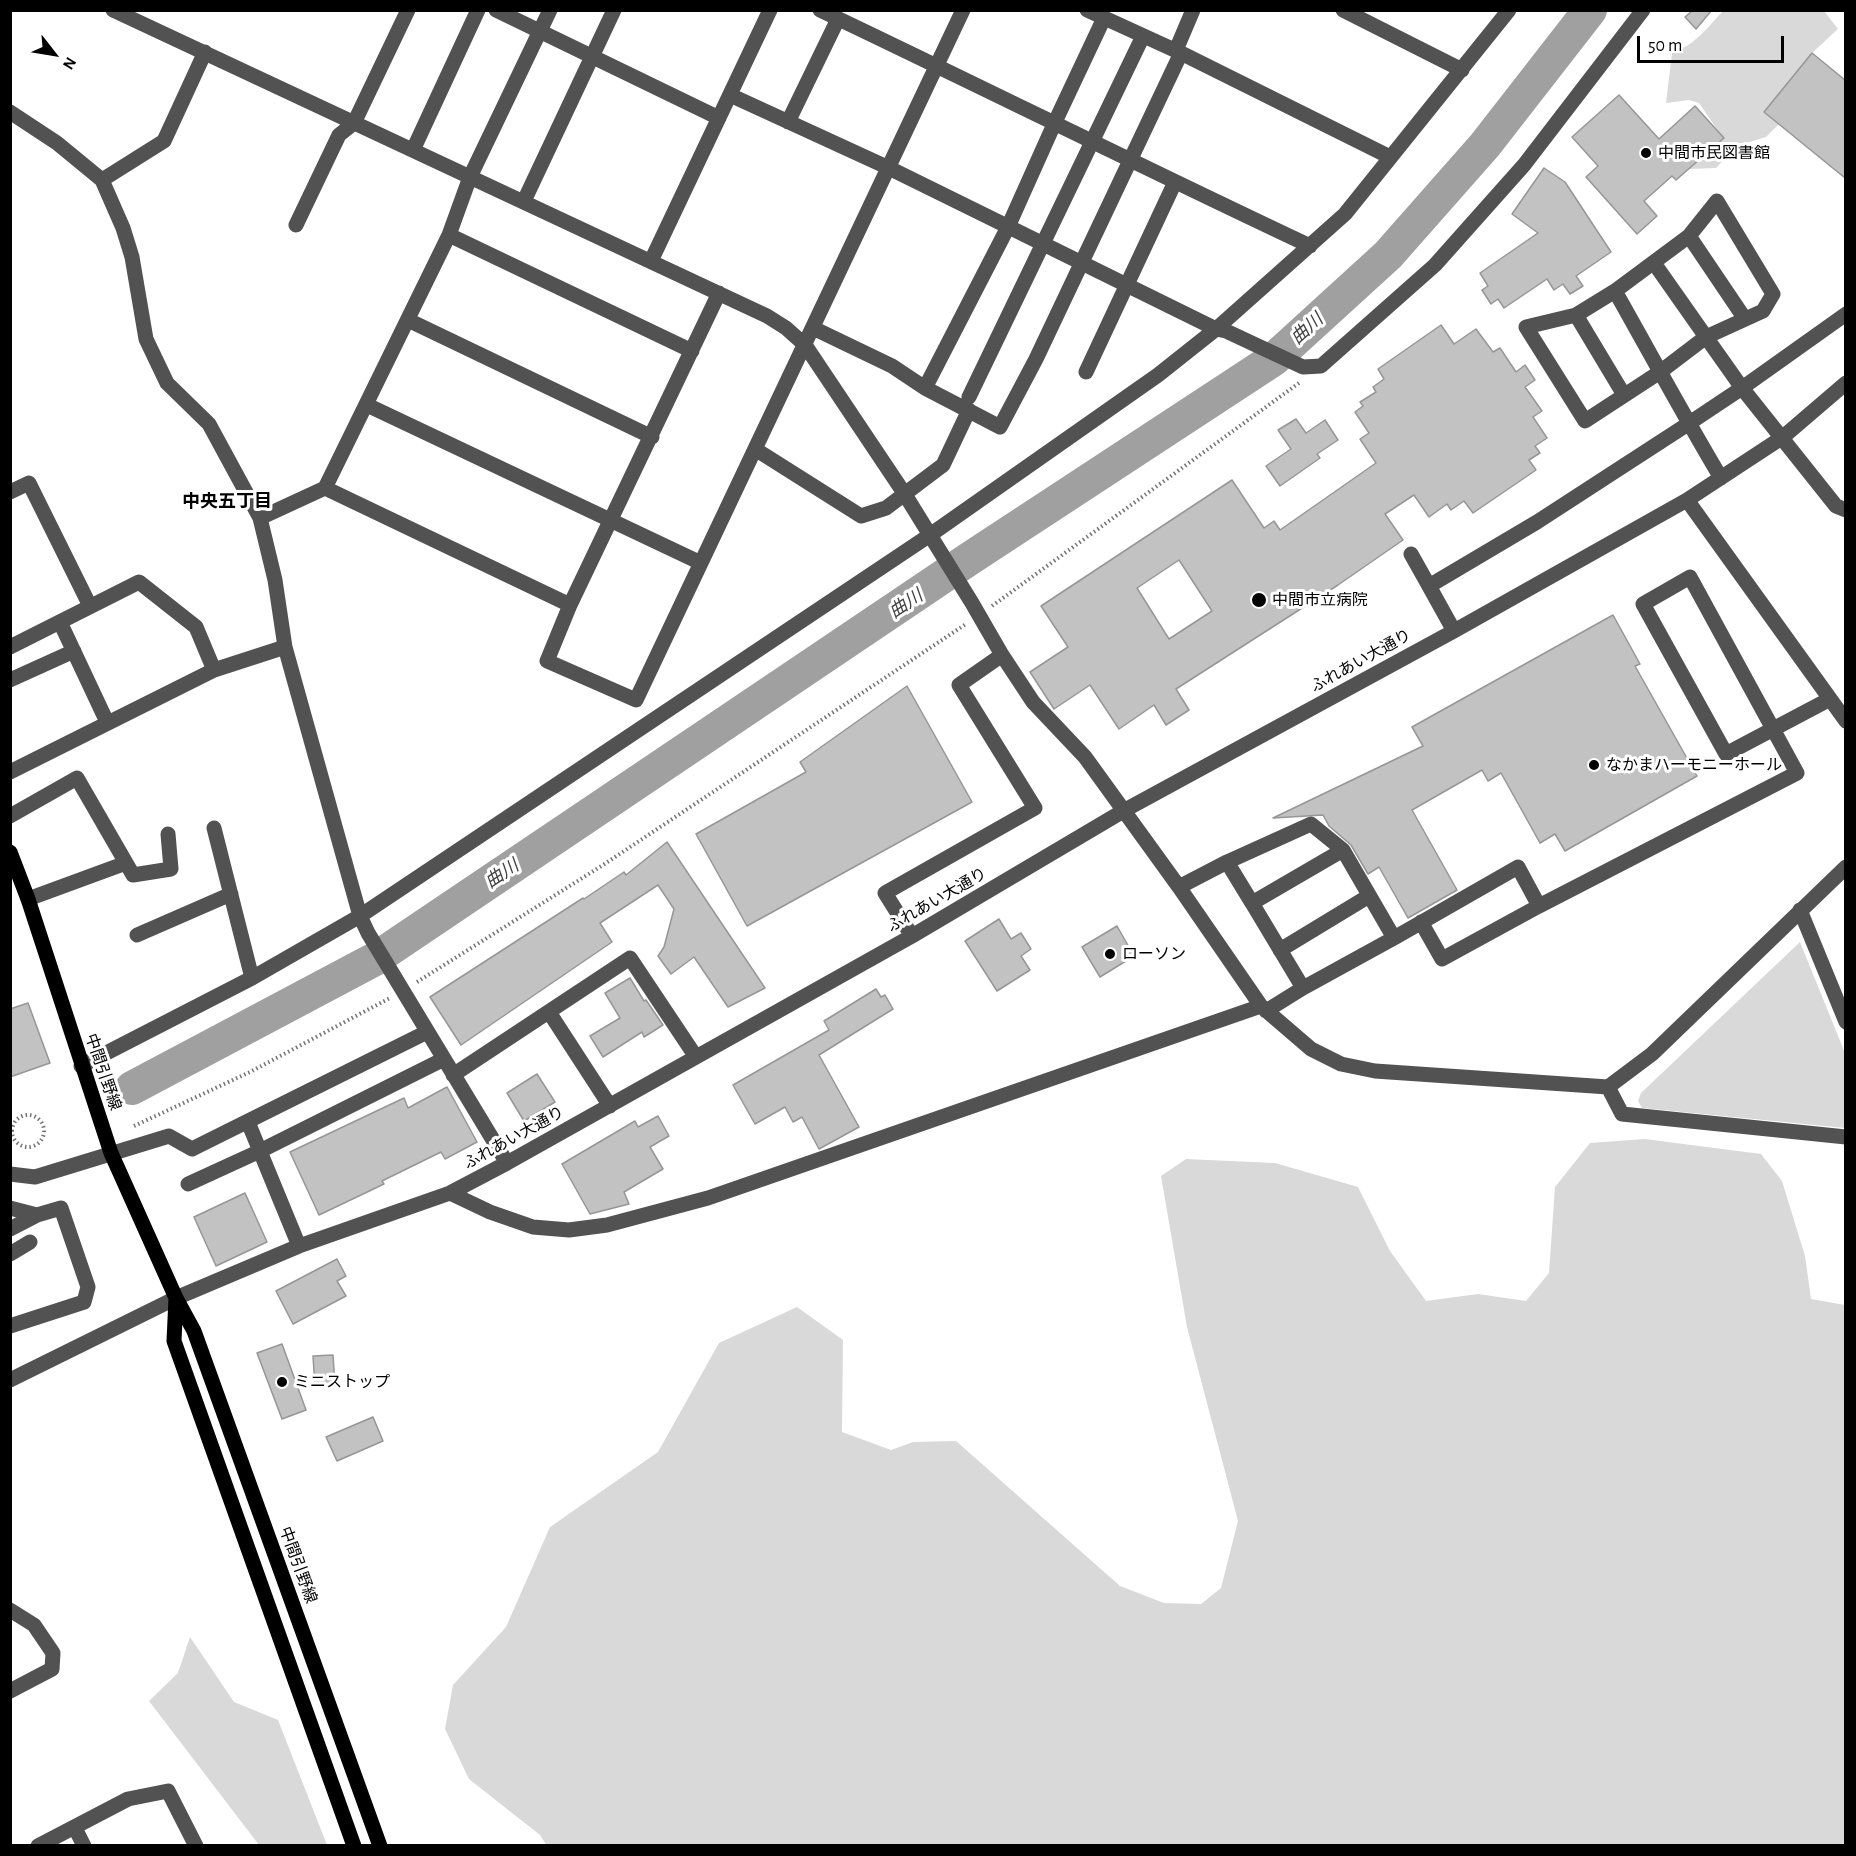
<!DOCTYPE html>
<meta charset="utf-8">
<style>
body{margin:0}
#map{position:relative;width:1856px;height:1856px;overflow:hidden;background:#fff;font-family:"Alegreya Sans",sans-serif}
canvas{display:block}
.frame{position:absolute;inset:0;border:12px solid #000;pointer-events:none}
.north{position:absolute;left:24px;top:24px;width:60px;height:60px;-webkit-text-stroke:4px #fff;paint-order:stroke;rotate:121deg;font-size:16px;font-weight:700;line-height:24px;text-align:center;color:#000}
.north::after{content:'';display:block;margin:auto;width:21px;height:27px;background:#000;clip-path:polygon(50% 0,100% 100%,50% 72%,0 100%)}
.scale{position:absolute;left:1637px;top:36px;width:147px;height:27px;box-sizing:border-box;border:3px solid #000;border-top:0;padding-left:8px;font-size:18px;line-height:21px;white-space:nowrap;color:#000;-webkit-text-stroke:4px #fff;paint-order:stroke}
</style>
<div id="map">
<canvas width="1856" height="1856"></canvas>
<div class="frame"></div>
<div class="north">N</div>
<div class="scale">50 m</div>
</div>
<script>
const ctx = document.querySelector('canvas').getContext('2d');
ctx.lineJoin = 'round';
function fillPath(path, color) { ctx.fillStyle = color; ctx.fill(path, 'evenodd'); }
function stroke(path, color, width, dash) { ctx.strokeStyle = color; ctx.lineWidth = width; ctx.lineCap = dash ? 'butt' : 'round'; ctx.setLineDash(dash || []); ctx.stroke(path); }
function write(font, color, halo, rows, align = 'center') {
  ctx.font = font + ' "Alegreya Sans","Noto Sans JP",sans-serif'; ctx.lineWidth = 6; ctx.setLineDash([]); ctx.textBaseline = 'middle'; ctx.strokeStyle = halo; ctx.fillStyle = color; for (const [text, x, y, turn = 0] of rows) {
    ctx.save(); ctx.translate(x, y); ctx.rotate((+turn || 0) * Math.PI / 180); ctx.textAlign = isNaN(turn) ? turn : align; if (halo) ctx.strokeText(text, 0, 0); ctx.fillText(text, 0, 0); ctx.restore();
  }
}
const green = new Path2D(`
 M1723 11H1824L1838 29 1812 53 1765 112 1779 124 1766 137 1737 146 1716 168 1688 169 1723 138 1699 103 1689 100 1666 103 1672 53C1695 45 1707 28 1723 11Z
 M1800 942 1845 1053V1128L1642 1108 1638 1101 1641 1093Z
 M1645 1139 1761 1154 1782 1181 1805 1256 1811 1299 1845 1305V1845L547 1846 540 1835 469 1779 445 1729 453 1685 506 1627 550 1527 658 1452 719 1343 797 1307 843 1340 842 1432 891 1450 913 1442 956 1441 1120 1586 1164 1603 1201 1604 1221 1588 1238 1521 1187 1327 1161 1176 1186 1159 1275 1163 1358 1187 1390 1251 1426 1301 1478 1294 1526 1301 1549 1273 1555 1187 1590 1143Z
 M190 1637 234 1702 278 1720 327 1845H259L149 1701 178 1673Z`);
const river = new Path2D(`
 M132 1088 375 959 969 559 1274 359 1388 255 1485 145 1590 10`);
const building = new Path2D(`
 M1693 10H1712L1696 29 1685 17Z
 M1812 53 1845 80V178L1764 112Z
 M1619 95 1659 139 1695 106 1724 138 1676 180 1672 176 1644 201 1657 216 1637 234 1586 177 1598 166 1572 137Z
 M1544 168 1565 182 1611 252 1576 276 1583 286 1570 294 1563 284 1554 290 1547 279 1504 308 1498 299 1491 304 1482 290 1488 286 1480 273 1538 233 1512 214Z
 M1441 325 1454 344 1476 329 1493 352 1500 348 1516 372 1525 365 1535 380 1525 387 1542 411 1533 417 1547 438 1535 446 1540 453 1529 460 1536 470 1473 513 1464 501 1451 510 1447 504 1429 517 1414 495 1385 514 1403 540 1338 585 1176 689 1189 710 1166 725 1154 705 1119 729 1090 685 1054 709 1030 672 1068 647 1041 606 1232 480 1264 528 1274 521 1280 530 1376 463 1360 439 1369 433 1355 412 1363 406 1360 402 1376 392 1373 387 1384 379 1378 369ZM1179 560 1212 611 1169 639 1137 588Z
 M1296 419 1306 433 1325 420 1338 440 1317 454 1320 458 1280 486 1266 466 1291 449 1278 430Z
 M1613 615 1640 664 1635 666 1697 776 1565 851 1555 834 1540 843 1501 773 1488 781 1482 770 1412 810 1457 890 1408 918 1379 867 1368 874 1351 845 1329 826 1323 815 1273 818 1423 746 1412 727Z
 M907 686 972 802 747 926 696 834 806 772 800 762Z
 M667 842 765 988 728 1007 694 957 671 974 658 956 664 947 674 909 658 885 600 923 612 942 461 1045 430 997 583 898 584 899 624 872 626 875Z
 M999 919 1011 939 1021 933 1031 949 1021 956 1030 970 997 991 965 941Z
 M1117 926 1134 956 1100 977 1082 947Z
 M630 978 644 1001 646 1000 663 1025 644 1037 642 1032 603 1057 590 1036 620 1018 605 993Z
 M876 989 881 997 885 995 893 1009 819 1055 859 1127 819 1149 802 1117 793 1122 785 1107 755 1124 733 1085 829 1030 824 1021Z
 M28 1003 50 1063 10 1077V1009Z
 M537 1074 555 1102 524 1121 507 1093Z
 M447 1087 477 1142 445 1159 441 1152 382 1181 384 1184 319 1215 290 1152 404 1098 408 1108Z
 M658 1116 669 1136 650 1147 663 1169 624 1192 629 1204 590 1214 562 1164 635 1121 638 1127Z
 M245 1193 267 1242 216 1266 194 1217Z
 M337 1259 346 1276 337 1281 346 1296 293 1324 276 1291Z
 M282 1344 306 1410 282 1419 257 1353Z
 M333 1355 335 1385 315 1386 313 1356Z
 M373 1417 383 1441 337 1461 326 1437Z`);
const path = new Path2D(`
 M992 606 1299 383
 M417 982 603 865 966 624
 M12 1131a16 16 0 1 1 32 0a16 16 0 1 1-32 0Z
 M134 1126 250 1072 390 998`);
const minor = new Path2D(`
 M113 10 767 316 786 328 805 345 904 493 972 603 1002 655 1033 702 1085 757 1179 887 1261 1006 1311 1049 1341 1064 1375 1071 1608 1087 1652 1054 1846 867
 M496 10 719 118
 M820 10C984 88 1146 169 1310 246
 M1087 10 1181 53 1390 157
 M1343 10 1462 70
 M1176 50 1193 10
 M730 95 889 168 1216 329 1226 331 1303 367 1321 366 1435 265 1524 165 1643 10
 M10 112 57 143 102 180 123 228 132 257 146 339 167 383 209 424 260 518 275 580 285 647 360 916 368 933 507 1163
 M788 122 838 19
 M413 150 478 10
 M102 180 164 141 205 52
 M524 201 614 10
 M296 225 339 135 354 123 408 10
 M449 235 692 351
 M1689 236 1745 319
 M651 261 770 10
 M1615 291 1689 236 1717 201 1773 294 1763 311 1706 337 1654 263
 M719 293 570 605 547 661 636 700 963 10
 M1576 315 1624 395
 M408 320 652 437
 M813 328 892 366 925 388 1000 427 1036 359 1181 53
 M1086 372 1175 182
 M925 388 1008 227 1055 122 1104 18
 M969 397 1143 36
 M367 405 701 563
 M755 449 861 516 886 508 943 465 969 410
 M1721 478C1684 416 1650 353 1615 291L1576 315 1526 327 1585 421 1660 372 1706 337 1742 388 1836 506 1846 510
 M325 488 570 605
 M10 492 29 483 90 606
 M1687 500 1846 721
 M260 518 325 488 449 235 470 177 550 10
 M1411 554 1429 586
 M60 622 107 722
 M1454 631 1429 586 1537 522 1688 424 1742 388 1846 314
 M10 647 139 582 196 627 214 670
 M10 680 74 651
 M10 772 214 670 285 647
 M10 816 77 778 133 875 171 869 168 834
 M214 828 252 978
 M1179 887 1227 862 1311 824 1343 850 1252 903 1227 862
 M28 899 126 863
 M1252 903 1303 988 1266 1011
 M1539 906 1797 773 1690 577 1643 604 1726 754 1830 699
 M1800 910 1846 1022
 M137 935 231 894
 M912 936 885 893 1035 808 959 685 1002 655
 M1394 938 1518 867 1539 906 1442 959 1421 922
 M1280 950 1369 896
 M1303 988 1394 938 1343 850
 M549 1012 610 1106
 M81 1066 252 978 360 916 930 535 1158 375 1216 329 1345 214 1509 10
 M453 1075 630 958 696 1057
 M1608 1087 1622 1114 1846 1137
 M248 1122 299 1246
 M10 1174 35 1177 169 1136 192 1149 427 1032
 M188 1184 260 1151 444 1059
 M450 1193 490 1212 533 1227 569 1230 607 1225 708 1198 1261 1006
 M10 1208 37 1215 61 1208 88 1287 84 1302 10 1326
 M10 1229 37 1215
 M10 1254 30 1242
 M10 1380 176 1298 299 1246 450 1193 507 1163 912 936 1125 810 1454 631 1687 500 1783 437 1846 383
 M10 1610 34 1625 53 1653 52 1669 10 1691
 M75 1828 84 1846
 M38 1846 128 1799 168 1791 196 1846`);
const major = new Path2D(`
 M10 852 28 899 111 1153 176 1298 194 1331 380 1846
 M176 1298 174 1341 354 1846`);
const markers = [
 [1646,153,6,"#000"],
 [1259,600,8,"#000"],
 [1594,765,6,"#000"],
 [1110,954,6,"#000"],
 [282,1382,6,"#000"]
];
const poiNames = [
 ["中間市民図書館",1658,153],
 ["中間市立病院",1272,600],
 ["なかまハーモニーホール",1606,765],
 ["ローソン",1122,954],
 ["ミニストップ",294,1382]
];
const streetNames = [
 ["ふれあい大通り",1361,661,-29],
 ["ふれあい大通り",937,900,-30],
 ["中間引野線",103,1072,71],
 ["ふれあい大通り",514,1138,-29],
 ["中間引野線",298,1565,70]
];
const waterNames = [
 ["曲川",1307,329,-42],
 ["曲川",906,604,-34],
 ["曲川",502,874,-34]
];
const neighbourhoodNames = [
 ["中央五丁目",227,502]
];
fillPath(green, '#d9d9d9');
stroke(river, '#a0a0a0', 34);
fillPath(building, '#c2c2c2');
stroke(building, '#969696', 1.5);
stroke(path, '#747474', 4, [1.5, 3]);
stroke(minor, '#525252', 15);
stroke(major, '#000', 15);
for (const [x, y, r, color] of markers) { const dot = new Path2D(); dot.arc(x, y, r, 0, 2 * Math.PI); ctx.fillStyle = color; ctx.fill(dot); stroke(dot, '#fff', 2); }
write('16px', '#000', '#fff', poiNames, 'left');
write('16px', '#000', '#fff', streetNames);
write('italic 18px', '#414141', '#fff', waterNames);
write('bold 18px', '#000', '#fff', neighbourhoodNames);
</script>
